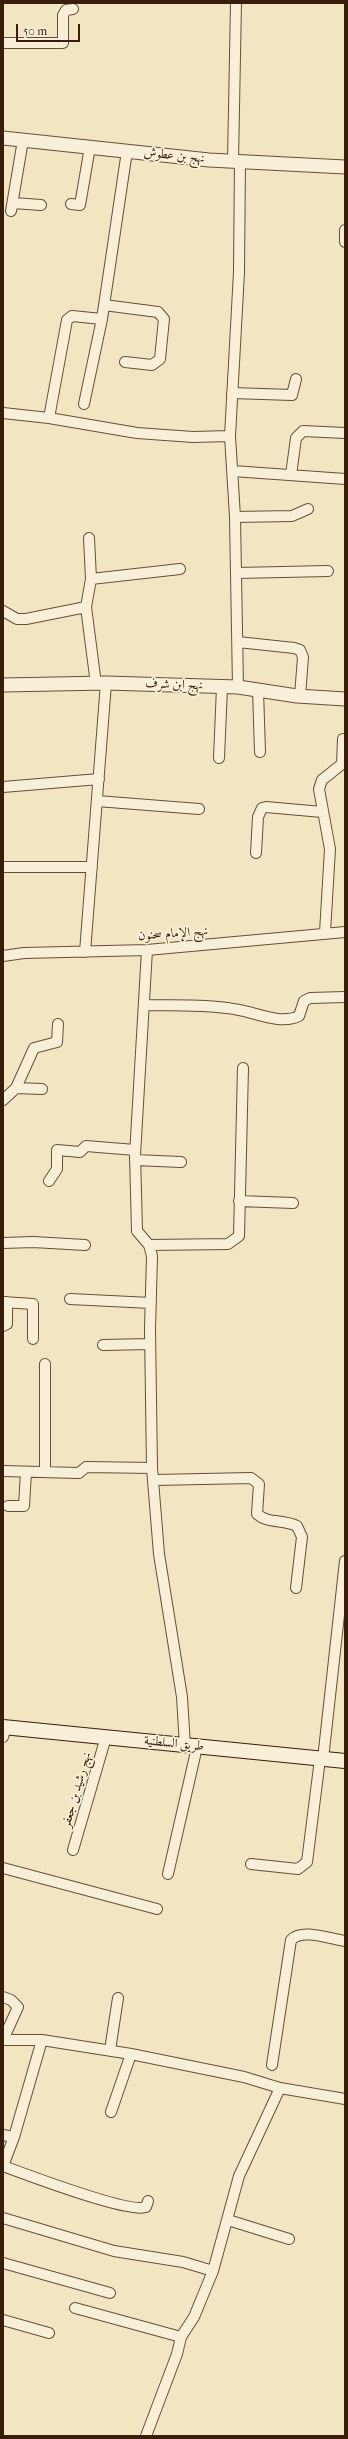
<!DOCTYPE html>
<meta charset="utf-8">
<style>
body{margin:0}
#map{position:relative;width:348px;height:2439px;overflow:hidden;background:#f2e6c2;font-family:"IM FELL French Canon",serif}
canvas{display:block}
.frame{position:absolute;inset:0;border:4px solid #3a1c0b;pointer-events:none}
.scale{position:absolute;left:16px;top:24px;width:64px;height:18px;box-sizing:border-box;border:2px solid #3a1c0b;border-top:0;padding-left:5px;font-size:12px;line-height:14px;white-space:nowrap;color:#3a1c0b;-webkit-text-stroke:3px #f7efd7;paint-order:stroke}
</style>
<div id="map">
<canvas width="348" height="2439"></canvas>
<div class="frame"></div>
<div class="scale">50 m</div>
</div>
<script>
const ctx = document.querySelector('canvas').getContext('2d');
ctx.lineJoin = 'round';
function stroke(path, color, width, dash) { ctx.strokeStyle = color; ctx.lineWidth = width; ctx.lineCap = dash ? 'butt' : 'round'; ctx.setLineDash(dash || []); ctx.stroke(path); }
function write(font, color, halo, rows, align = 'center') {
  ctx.font = font + ' "IM FELL French Canon",Amiri,serif'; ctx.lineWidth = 3.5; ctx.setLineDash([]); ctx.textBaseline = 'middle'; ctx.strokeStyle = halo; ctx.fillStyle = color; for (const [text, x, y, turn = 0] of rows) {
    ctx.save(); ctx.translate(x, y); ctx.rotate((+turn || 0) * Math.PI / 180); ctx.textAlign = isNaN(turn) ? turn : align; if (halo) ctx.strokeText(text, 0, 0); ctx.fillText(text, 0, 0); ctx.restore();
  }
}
const minor = new Path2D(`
 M3 43H63V15L66 10 73 9
 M233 161 236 3
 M13 203 41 205
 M71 204 80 205 90 147
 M11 211 23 140
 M345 230V242
 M104 305 158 312 164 319 160 359 152 365 125 362
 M232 393 292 395 296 379
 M84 404 102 319
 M3 413 49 418 137 433 193 437 230 436
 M49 418 67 320 72 316 102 319 127 151
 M233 471 345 479
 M291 475 296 438 303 431 345 433
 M235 517 292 516 308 509
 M236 573 328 571
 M91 579 180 569
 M86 607 96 684
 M3 611 17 619H26L86 607 91 579 89 538
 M238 642 294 648 300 650 303 657 300 696
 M238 687 235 517 230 436 239 272 240 161
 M258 690 260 752
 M219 758 222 687
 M342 764 343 739
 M3 787 99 779
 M97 801 199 809
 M256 853 258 817 262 808 266 807 322 812
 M3 867H92
 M325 932 330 849 319 789 322 780 342 764H345
 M147 950 135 1155 137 1231 149 1245 152 1256 150 1329 152 1468 159 1554 182 1697 185 1746
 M85 952 106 683
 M3 956 24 953 147 950 345 932
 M145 1005C175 1006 210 1004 239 1010 257 1013 281 1025 299 1016L304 1001 310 998 345 997
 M16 1088 42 1089
 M3 1100 16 1088 34 1048 57 1042 58 1024
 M135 1160 181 1162
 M49 1181 57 1169V1150L80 1152 86 1146 135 1150
 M239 1201 293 1203
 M3 1243 33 1242 85 1245
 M149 1245 228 1244 239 1236 243 1068
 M70 1299 151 1303
 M3 1302 33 1304V1339
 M3 1326 7 1324V1302
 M103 1345 150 1344
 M45 1364V1472
 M3 1471 79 1473 86 1467 152 1468
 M154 1480 251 1478 259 1484 257 1514C268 1524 284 1519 297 1526L302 1537 296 1588
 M8 1506H24L26 1472
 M3 1737 6 1727
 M323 1759 345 1561
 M73 1850 106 1737
 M251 1864 298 1869 307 1862 320 1759
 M3 1868 157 1909
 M168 1874 197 1747
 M3 1997 11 2000 18 2007 3 2040
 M3 2040H42L131 2054 244 2077 280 2088 345 2099
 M110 2050 118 1998
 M272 2065 291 1940C302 1928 330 1939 345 1941
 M111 2112 131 2054
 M3 2135 14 2137 3 2166
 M14 2137 42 2040
 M3 2166C25 2174 130 2214 146 2207L148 2201
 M3 2218 114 2251 183 2262 213 2271 239 2176 280 2088
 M228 2220 289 2239
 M3 2263 110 2293
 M75 2308 181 2337 194 2317 213 2271
 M3 2320 49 2333
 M146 2436 177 2354 181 2337`);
const tertiary = new Path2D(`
 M3 138 209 160 345 167
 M3 685 106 683 238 687 297 696 345 699`);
const secondary = new Path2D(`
 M3 1727 345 1761`);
const streetNames = [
 ["نهج بن عطوش",174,156,6],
 ["نهج ابن شرف",174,685,2],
 ["نهج الإمام سحنون",173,934,-4],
 ["طريق السلطنية",174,1744,6],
 ["نهج رشيد بن جعفر",77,1790,-74]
];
stroke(minor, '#684e39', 12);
stroke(tertiary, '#684e39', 15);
stroke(secondary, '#3a1c0b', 16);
stroke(minor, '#f7efd7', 10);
stroke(tertiary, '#f7efd7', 13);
stroke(secondary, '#f7efd7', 14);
write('13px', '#3a1c0b', '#f7efd7', streetNames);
</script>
